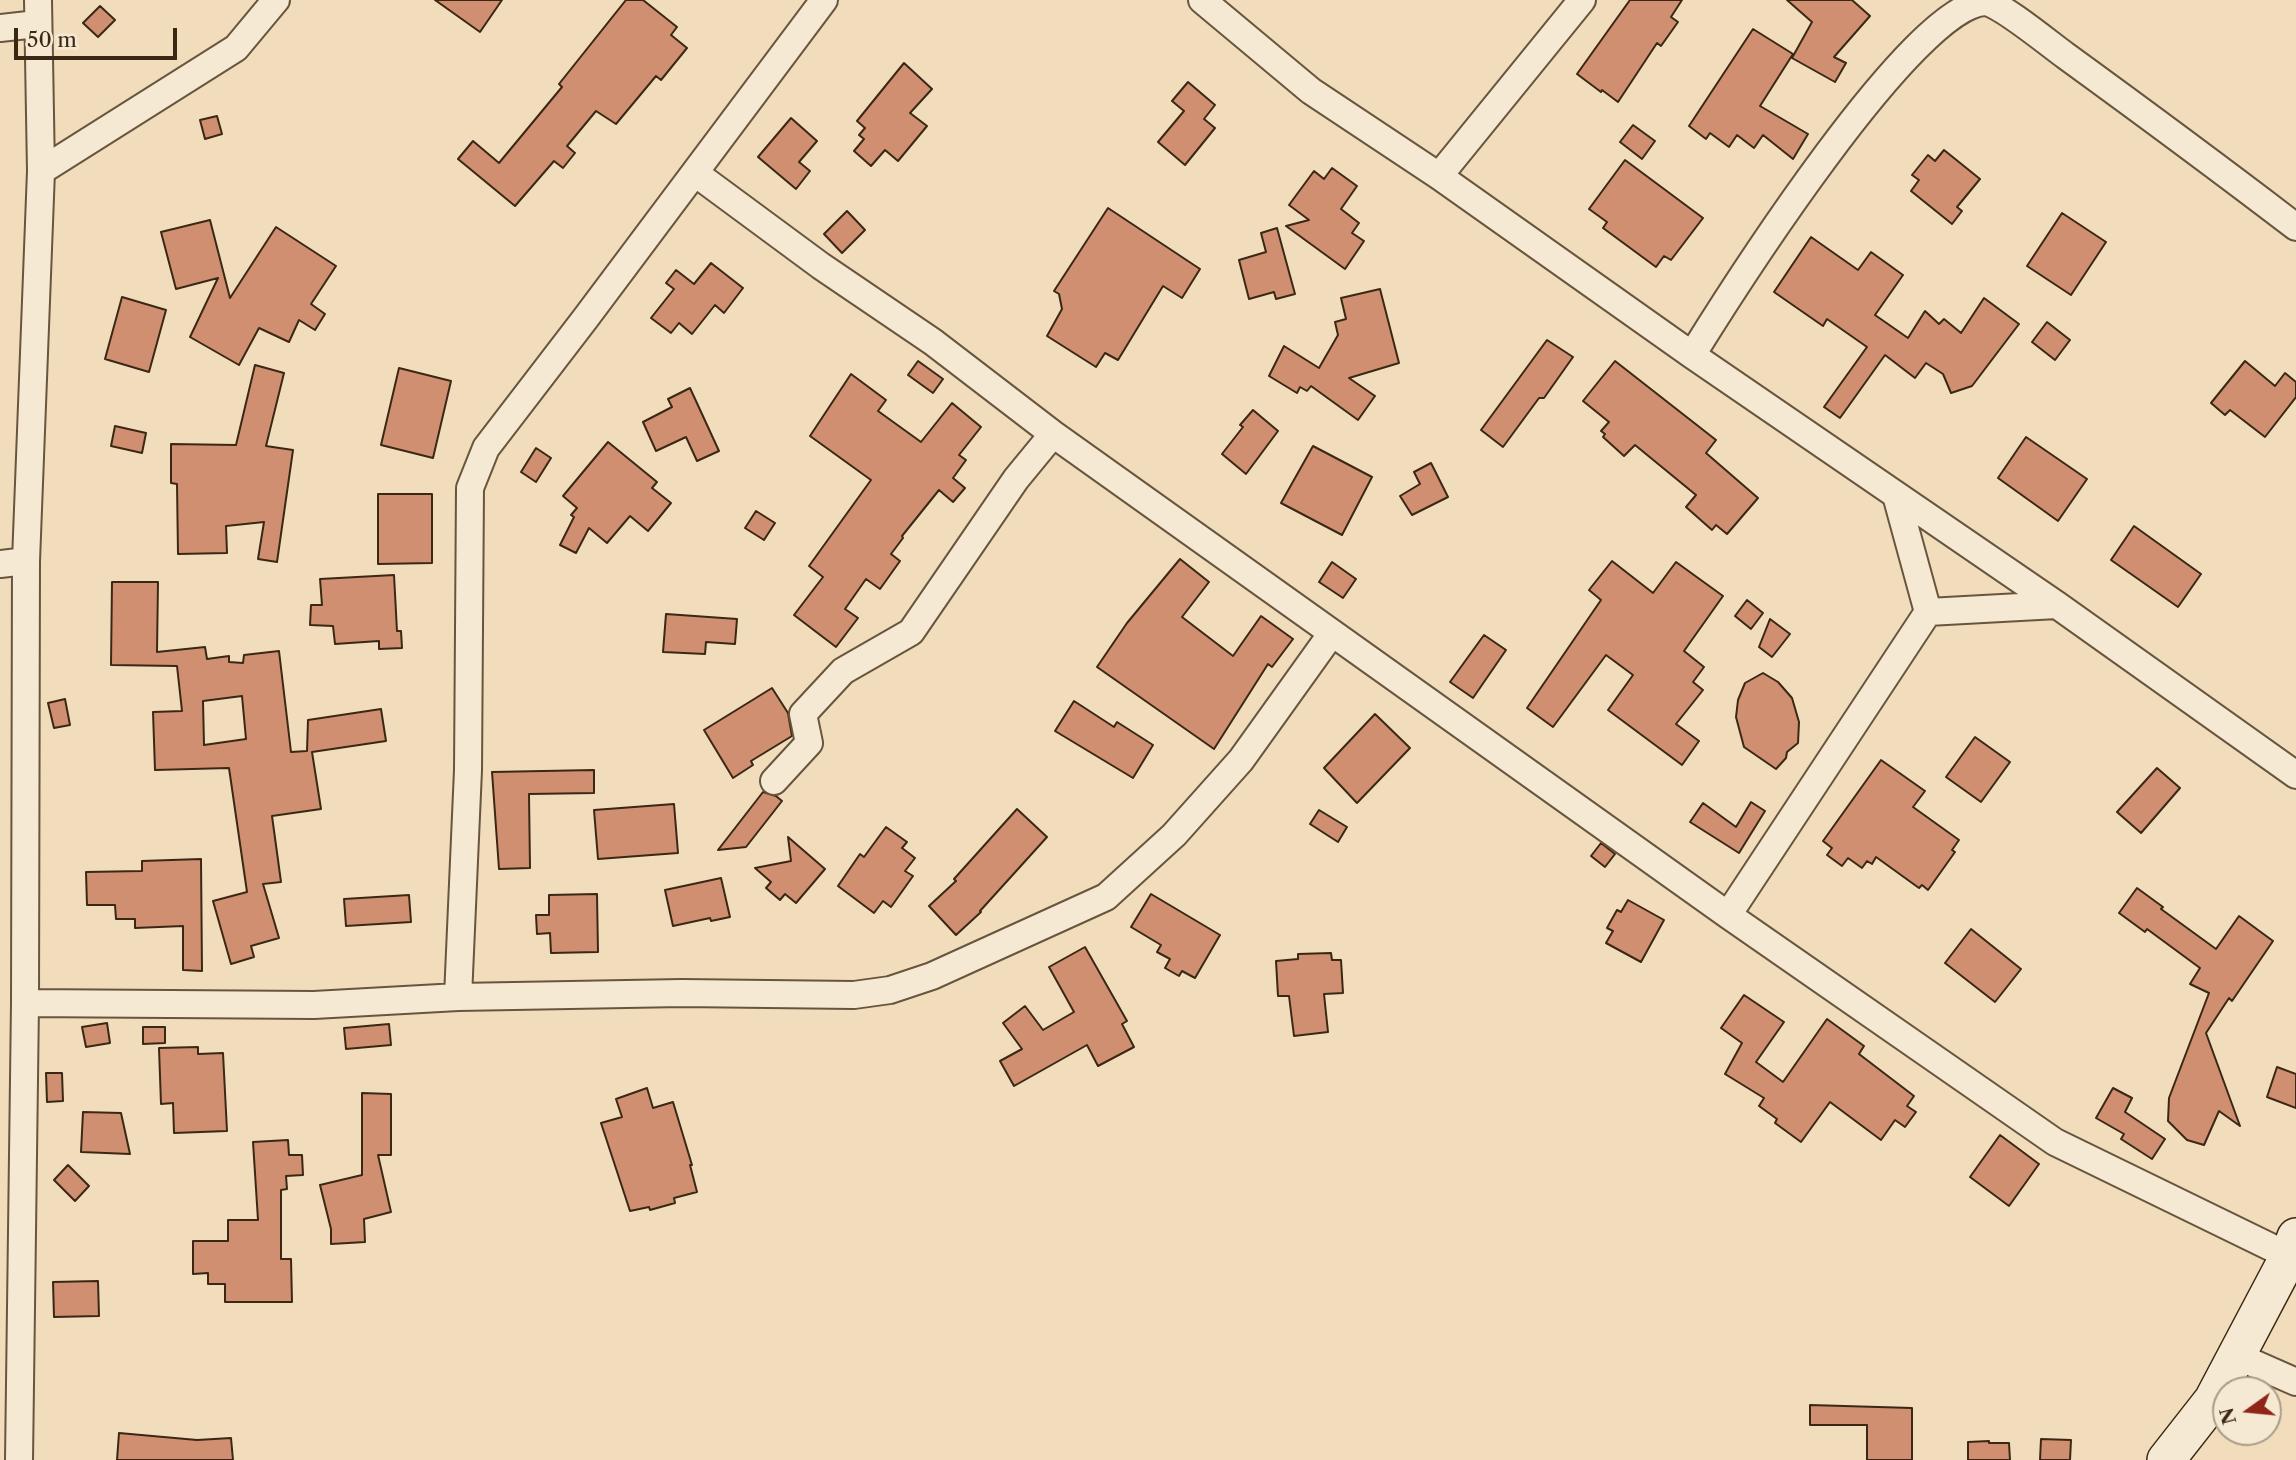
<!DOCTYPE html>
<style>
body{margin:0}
#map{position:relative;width:2296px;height:1460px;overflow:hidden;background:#f1ddbb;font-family:"Libre Caslon Text",serif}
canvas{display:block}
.north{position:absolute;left:2212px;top:1376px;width:70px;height:70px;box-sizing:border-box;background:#f6e9d3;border:2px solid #ab9c87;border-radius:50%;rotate:255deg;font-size:19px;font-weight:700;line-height:28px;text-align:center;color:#3a2815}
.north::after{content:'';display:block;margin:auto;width:24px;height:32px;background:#8f2418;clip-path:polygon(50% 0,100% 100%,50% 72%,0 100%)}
.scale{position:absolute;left:14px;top:28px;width:163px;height:32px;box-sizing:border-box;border:4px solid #3a2815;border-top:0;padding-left:9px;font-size:21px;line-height:24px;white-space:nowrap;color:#3a2815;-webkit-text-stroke:5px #f6e9d3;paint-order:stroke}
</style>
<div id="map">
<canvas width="2296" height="1460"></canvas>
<div class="north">N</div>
<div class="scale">50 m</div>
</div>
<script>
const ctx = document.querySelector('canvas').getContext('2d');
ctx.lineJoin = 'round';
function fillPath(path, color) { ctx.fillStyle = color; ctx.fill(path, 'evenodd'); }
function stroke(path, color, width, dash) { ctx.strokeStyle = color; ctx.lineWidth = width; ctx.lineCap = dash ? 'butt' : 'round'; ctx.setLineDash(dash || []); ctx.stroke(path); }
const building = new Path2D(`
 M435 0H502L480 32Z
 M626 0H643L677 27 671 35 687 48 661 80 656 76 616 124 596 111 567 146 575 153 563 168 554 161 515 206 458 159 473 141 499 163 562 87 559 84Z
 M1630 0H1682L1671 17 1678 22 1661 46 1657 43 1618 102 1602 90 1601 92 1577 74Z
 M1787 0H1852L1870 16 1834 57 1846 63 1835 82 1792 58 1812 22Z
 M100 6 115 20 98 37 83 23Z
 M1753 29 1793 54 1760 106 1808 134 1793 159 1763 135 1754 148 1737 135 1729 147 1710 133 1706 139 1689 126Z
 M904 63 932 89 910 113 927 126 898 161 885 150 871 166 854 151 864 139 859 135 865 128 857 121Z
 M1188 82 1215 105 1204 119 1215 128 1185 165 1158 142 1184 111 1172 101Z
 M217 116 222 134 205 139 200 120Z
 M791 118 817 141 799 162 810 171 796 189 758 157Z
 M1633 125 1655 141 1642 159 1620 142Z
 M1944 150 1980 179 1957 207 1962 211 1952 224 1911 191 1919 180 1912 175 1928 155 1935 161Z
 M1625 160 1703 218 1671 260 1664 256 1656 267 1603 228 1607 222 1589 209Z
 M1332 168 1357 186 1341 209 1359 223 1352 233 1364 241 1345 269 1286 226 1309 220 1289 205 1314 171 1324 179Z
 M1108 208 1200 269 1182 298 1163 286 1118 360 1105 353 1096 367 1047 336 1062 309 1059 294 1054 291Z
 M847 211 865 230 842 253 824 234Z
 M2062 213 2106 242 2071 295 2027 266Z
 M210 220 230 298 276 227 336 266 311 304 325 314 315 330 299 320 289 342 259 328 239 365 190 337 218 278 176 289 161 232Z
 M1277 228 1295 294 1276 299 1274 292 1249 299 1239 260 1266 252 1261 233Z
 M1811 237 1858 270 1871 252 1903 275 1875 315 1908 338 1925 311 1939 324 1944 319 1961 333 1984 298 2019 324 1972 386 1951 393 1943 374 1926 363 1915 378 1885 355 1840 418 1824 407 1867 347 1827 319 1823 326 1774 292Z
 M711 263 743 288 724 313 715 305 692 334 679 323 671 333 651 318 674 289 666 283 676 270 694 284Z
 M1380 289 1399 363 1349 378 1375 396 1358 420 1311 386 1307 391 1300 387 1297 393 1269 376 1284 346 1319 368 1338 335 1335 322 1346 319 1341 298Z
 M122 297 166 310 149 372 105 359Z
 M2047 322 2070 340 2055 360 2032 342Z
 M1547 340 1573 357 1544 398H1539L1503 447 1481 430Z
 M918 361 943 379 933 393 908 375Z
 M1615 361 1716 440 1706 453 1758 498 1727 534 1716 525 1712 530 1686 507 1696 495 1635 445 1624 456 1603 437 1605 434 1601 431 1609 422 1583 401Z
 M2245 361 2275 386 2285 373 2296 382V397L2265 437 2230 410 2225 415 2211 403Z
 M255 365 284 373 266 446 293 450 277 562 258 559 264 522 226 526 227 553 178 554 177 484 171 483V444L236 445Z
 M399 368 451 381 433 458 381 445Z
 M851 374 886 400 878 411 921 442 952 403 981 427 959 455 966 460 953 478 965 488 953 502 939 490 902 536 903 538 891 554 900 561 880 589 866 579 845 609 858 618 836 647 794 615 823 577 809 566 871 480 810 436Z
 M690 388 719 451 697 461 686 437 656 451 643 422 672 407 668 399Z
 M1253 410 1278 431 1246 474 1222 454 1243 427 1240 425Z
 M115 426 146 433 142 453 111 446Z
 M2026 437 2087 479 2058 521 1998 478Z
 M608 442 657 482 652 488 671 503 648 531 630 516 607 543 589 528 576 553 560 545 574 517 571 515 577 508 563 496Z
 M1313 446 1372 477 1342 535 1281 503Z
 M536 448 551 458 536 482 521 472Z
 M1431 463 1448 497 1412 515 1400 496 1420 484 1414 472Z
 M378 494H432V563L378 564Z
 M756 511 775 523 764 540 745 528Z
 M2134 526 2201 574 2178 607 2111 560Z
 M1180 559 1209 582 1182 617 1233 656 1261 616 1293 639 1272 667 1268 664 1214 749 1097 667 1127 623Z
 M1612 561 1653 593 1676 562 1723 596 1684 651 1704 667 1693 682 1703 690 1676 724 1699 741 1682 765 1608 710 1633 675 1606 655 1553 727 1527 708 1601 600 1589 590Z
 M1332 562 1356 579 1343 598 1319 582Z
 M394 575 397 631H401L402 648 379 649V641L335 644 333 626 310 625 311 605H322L320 579Z
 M112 582H158L157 652 205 647 207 659 229 656V662L243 663 244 655 279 651 291 752 307 751 308 720 381 709 386 741 312 752 321 809 272 816 281 882 263 884 279 938 251 946 254 957 231 964 213 901 247 892 229 768 155 770 153 712 182 711 177 666 111 665ZM242 696 246 739 204 745 203 701Z
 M1747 600 1763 613 1751 629 1735 616Z
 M666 614 737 619 735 644 706 642 705 654 663 652Z
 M1770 619 1790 634 1772 657 1759 647Z
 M1484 635 1506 650 1473 698 1450 682Z
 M1763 673 1778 682 1792 698 1799 722 1798 743 1787 752 1786 758 1776 769 1744 747 1736 717 1738 700 1745 683Z
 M772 688 788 713 792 736 751 761 753 765 733 778 704 730Z
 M65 699 70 725 54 728 48 703Z
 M1074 701 1114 727 1117 722 1153 745 1133 778 1055 731Z
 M1375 714 1410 748 1357 803 1324 768Z
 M1975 737 2010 762 1981 802 1946 777Z
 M1881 760 1925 791 1913 807 1959 840 1952 850 1955 852 1928 890 1922 885 1919 888 1876 857 1872 864 1867 861 1862 868 1848 858 1842 866 1827 855 1832 848 1823 841Z
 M2157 768 2180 788 2141 833 2117 812Z
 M594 770V793L529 794 530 868 499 869 492 772Z
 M763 792 776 796 782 801 746 847 718 850Z
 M1751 802 1765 811 1739 853 1690 822 1703 803 1736 827Z
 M674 804 678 853 598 859 594 810Z
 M1017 809 1047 837 980 911 981 912 956 935 929 906 956 881 954 879Z
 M1319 810 1347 827 1338 842 1310 824Z
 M886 827 907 842 902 848 915 858 905 871 913 876 891 907 883 901 874 913 838 886 860 854 864 857Z
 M788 837 825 869 796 903 785 894 780 900 766 888 771 882 755 868 791 861Z
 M1601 843 1615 854 1605 867 1591 856Z
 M201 859 202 971 183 970V926L135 928V919H116L115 905H87L86 872 142 871V861Z
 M721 878 730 917 711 921 710 918 673 926 665 890Z
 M2137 888 2163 907 2161 909 2216 949 2239 916 2273 941 2232 1001 2229 998 2206 1033 2240 1126 2219 1111 2204 1145 2187 1140 2168 1121 2169 1098 2209 993 2190 984 2200 968 2147 929 2145 932 2119 913Z
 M597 894 598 952 551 953 550 933 537 934 536 915H549V895Z
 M1151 894 1220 935 1195 978 1182 971 1179 976 1165 968 1170 959 1157 952 1161 945 1131 927Z
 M409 895 411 922 346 926 344 899Z
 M1628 900 1664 920 1641 962 1606 943 1613 931 1607 928 1617 910 1621 912Z
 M1971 929 2021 969 1995 1002 1945 963Z
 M1085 947 1127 1021 1122 1024 1134 1047 1098 1066 1087 1045 1014 1086 1000 1061 1022 1049 1003 1023 1025 1006 1043 1030 1074 1012 1049 967Z
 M1331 953 1332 960H1341L1343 993 1324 994 1328 1032 1294 1036 1289 996H1278L1276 961 1298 959V954Z
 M1744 995 1784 1022 1756 1062 1783 1082 1827 1019 1864 1046 1859 1054 1914 1096 1907 1106 1916 1112 1905 1127 1895 1120 1881 1140 1830 1102 1801 1142 1775 1123 1777 1119 1759 1106 1764 1098 1725 1074 1742 1043 1721 1028Z
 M107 1023 110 1043 86 1047 82 1027Z
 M389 1024 391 1045 346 1049 344 1028Z
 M143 1027H165V1043L143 1044Z
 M198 1047V1054L223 1053 227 1131 174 1133 173 1103 161 1104 159 1048Z
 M2277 1067 2296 1074V1108L2267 1097Z
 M46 1073H62L63 1101 47 1102Z
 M647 1088 653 1108 673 1102 692 1165H690L697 1192 674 1198 675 1203 650 1210 649 1207 630 1211 601 1123 622 1117 616 1099Z
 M2113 1088 2132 1098 2125 1112 2165 1139 2152 1159 2121 1139 2124 1134 2096 1118Z
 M362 1093 391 1094V1155H378L391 1212 364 1219 365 1242 331 1244V1229L320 1185 362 1175Z
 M83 1112 121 1113 130 1154 81 1152Z
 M2000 1135 2039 1164 2009 1206 1970 1177Z
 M288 1140 289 1155H302L303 1175 286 1176 287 1189 281 1190V1259H291L292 1302H225V1284H208V1273L193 1274V1241H228V1220H258L253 1142Z
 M68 1165 89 1186 75 1201 54 1180Z
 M98 1281 99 1316 54 1317 53 1282Z
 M1810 1405 1912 1408V1460H1867V1425H1810Z
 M119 1433 197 1440 231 1438 233 1460H117Z
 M2041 1439 2071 1440 2070 1460H2040Z
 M1989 1441V1443H2009L2010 1460H1968V1442Z`);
const street = new Path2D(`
 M1202 0 1311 91 1439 176 1692 355 2057 605 2296 775
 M0 28 37 24
 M41 171 236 48 276 0
 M695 173 821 266 933 342 1053 434 1728 915 2055 1142 2289 1256
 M1439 176 1582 0
 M1692 355C1728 297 1915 0 1987 2 2006 8 2048 43 2066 56 2143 112 2220 169 2296 227
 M0 564 26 561 41 171 38 0
 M1928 612 2057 605
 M774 781 809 743 803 714 843 671 911 632 1016 479 1053 434
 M1728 915 1928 612 1896 495
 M458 997 468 770 470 488 486 448 585 319 824 0
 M25 1003 314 1005 458 997 682 993 854 995 890 990 932 976 1106 897 1174 835 1241 760 1332 633
 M2237 1356 2296 1382
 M19 1460 25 1003 26 561`);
const secondary = new Path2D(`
 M2166 1460 2213 1400 2289 1256 2296 1237`);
fillPath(building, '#d18f71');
stroke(building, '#3a2815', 2);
stroke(street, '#68553e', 30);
stroke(secondary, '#3a2815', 40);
stroke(street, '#f6e9d3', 26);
stroke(secondary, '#f6e9d3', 37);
</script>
